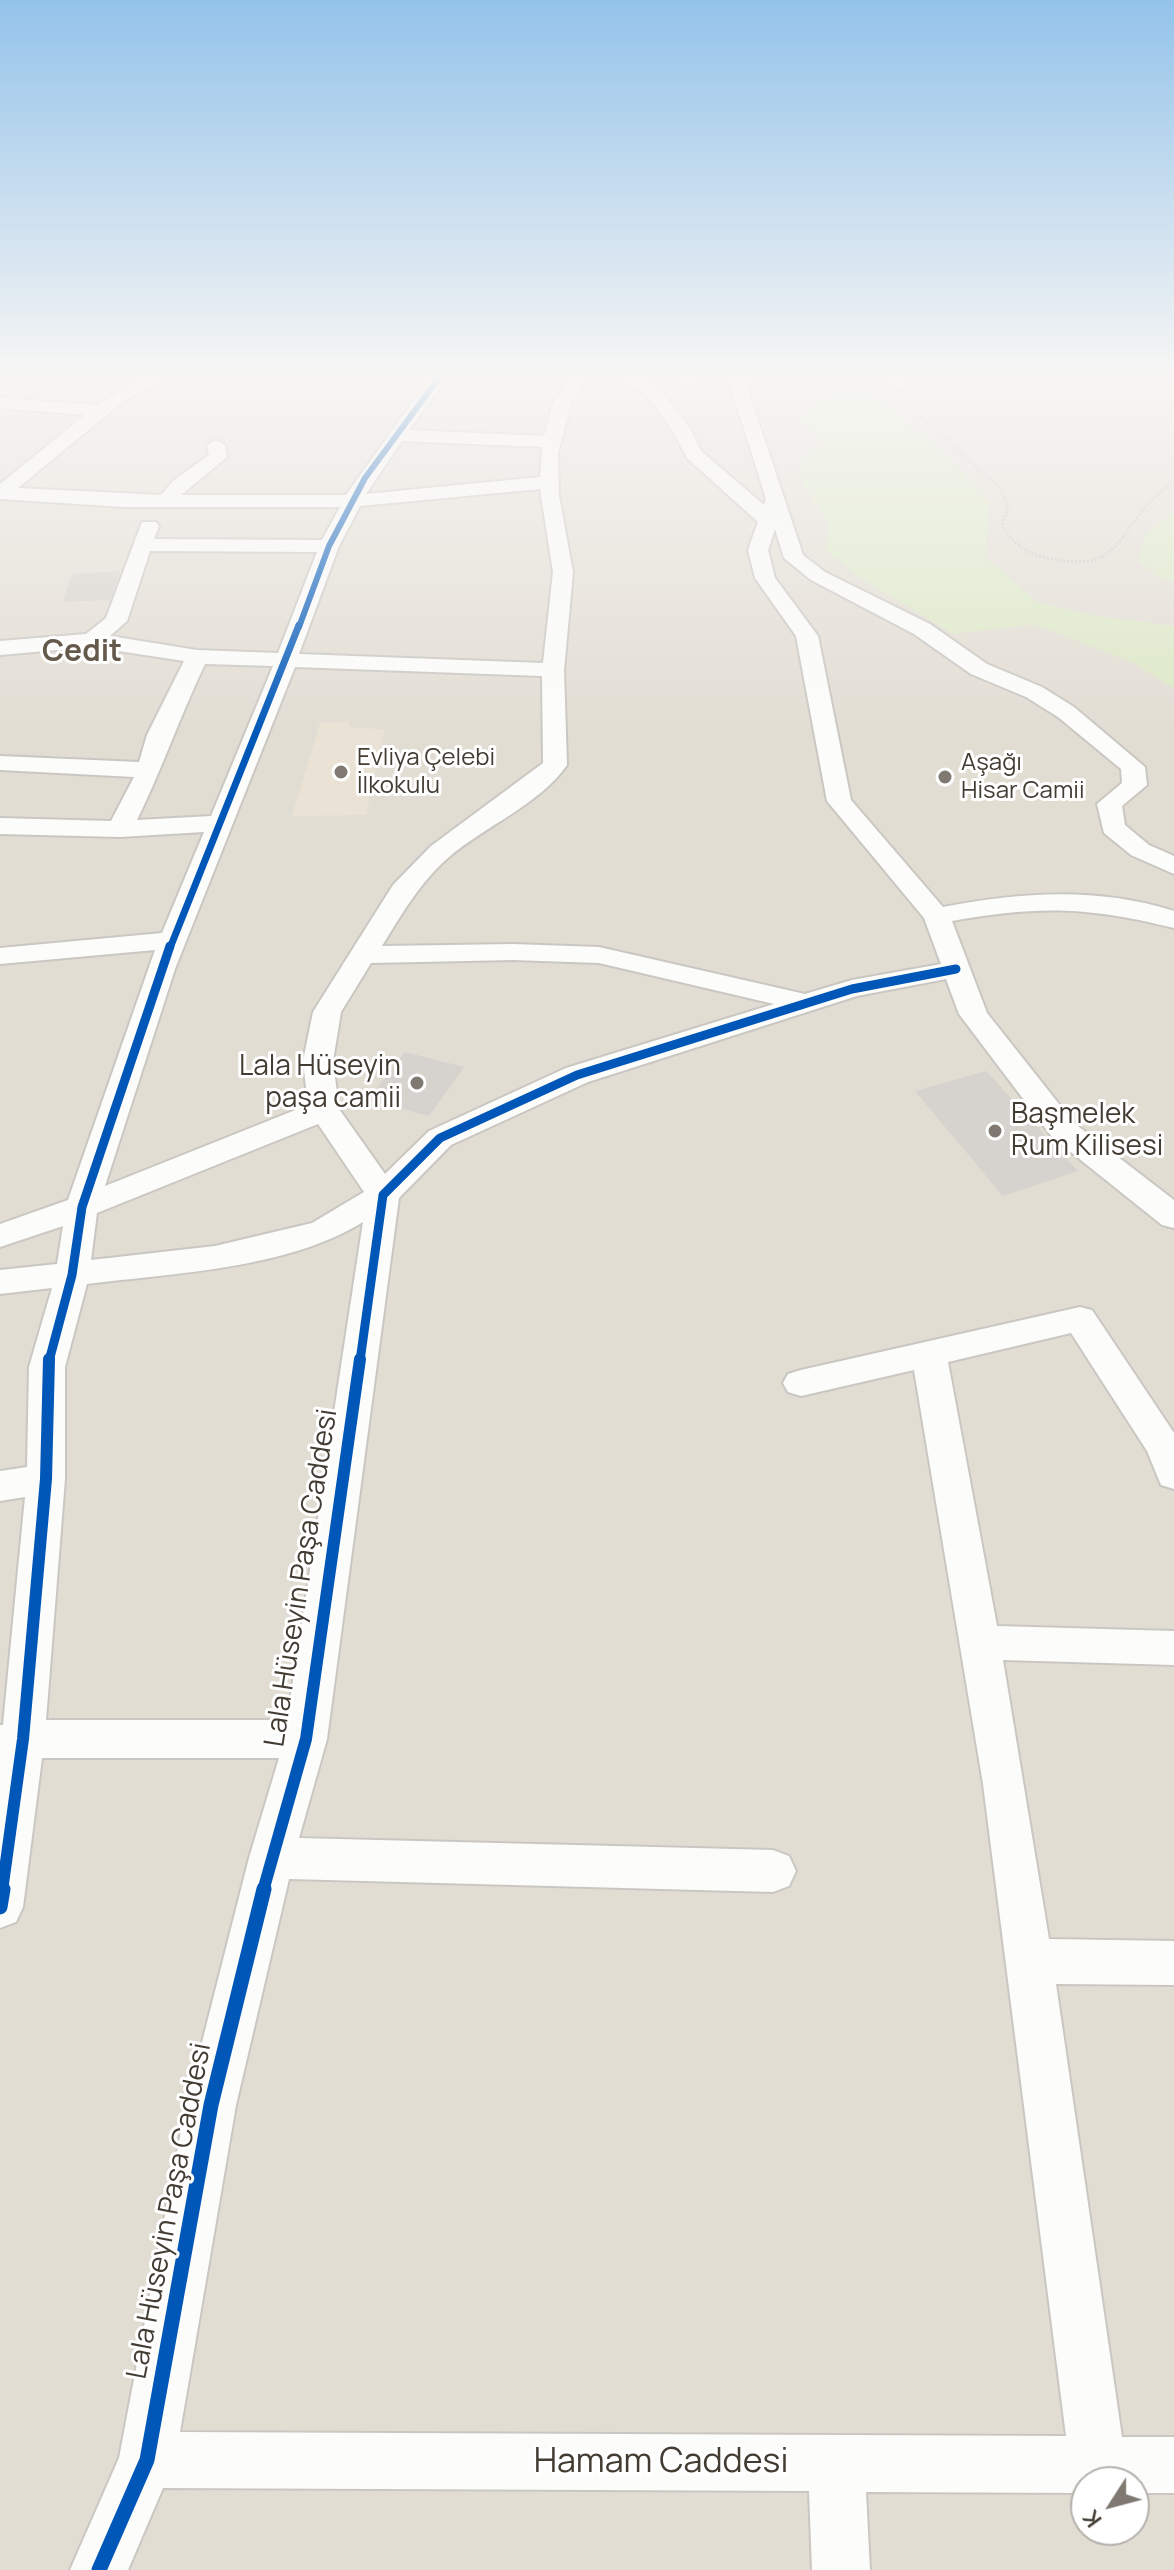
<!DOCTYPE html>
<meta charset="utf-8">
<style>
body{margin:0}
#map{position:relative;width:1174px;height:2570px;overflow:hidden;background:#eeebe6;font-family:Manrope,sans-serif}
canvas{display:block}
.north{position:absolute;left:1070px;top:2466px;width:80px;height:80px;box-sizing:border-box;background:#fff;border:2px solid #b4b1ad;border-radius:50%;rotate:234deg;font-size:22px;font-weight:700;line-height:32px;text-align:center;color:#433c33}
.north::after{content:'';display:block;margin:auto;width:28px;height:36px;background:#7f7972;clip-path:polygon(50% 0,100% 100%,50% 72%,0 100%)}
</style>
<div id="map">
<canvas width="1174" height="2570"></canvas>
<div class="north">K</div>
</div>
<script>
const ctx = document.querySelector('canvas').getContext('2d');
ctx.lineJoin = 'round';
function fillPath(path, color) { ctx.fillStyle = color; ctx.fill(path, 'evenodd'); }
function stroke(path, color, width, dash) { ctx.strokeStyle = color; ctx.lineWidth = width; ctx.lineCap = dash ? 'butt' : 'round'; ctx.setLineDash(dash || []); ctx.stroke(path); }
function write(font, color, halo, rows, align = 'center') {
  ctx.font = font + ' Manrope,sans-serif'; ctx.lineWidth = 6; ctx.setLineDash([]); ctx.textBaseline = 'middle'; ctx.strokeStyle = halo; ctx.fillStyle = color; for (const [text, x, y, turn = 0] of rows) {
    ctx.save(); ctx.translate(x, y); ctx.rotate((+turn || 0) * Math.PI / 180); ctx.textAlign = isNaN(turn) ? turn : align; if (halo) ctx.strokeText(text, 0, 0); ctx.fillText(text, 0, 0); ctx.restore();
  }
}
const residential = new Path2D(`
 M0 375H1174V2570H0ZM1086 2482H1134V2530H1086Z`);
const education = new Path2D(`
 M348 722 351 728 385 729 366 815 292 816 320 723Z`);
const green = new Path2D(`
 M869 392 949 458 990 504 985 556 1037 602 1096 616 1174 626V689L1136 664 1034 624 953 634 860 578 825 550 829 525 799 477 802 460 825 444 804 422 818 399Z
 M1174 512V581L1160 578 1139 562 1146 534Z`);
const building = new Path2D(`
 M120 571 110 600 63 602 72 574Z
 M405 1052 464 1067 429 1116 368 1100Z
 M986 1071 1078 1171 1003 1196 915 1091Z`);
const path = new Path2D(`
 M906 403 1001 489 1008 506 1002 525C1013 545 1029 555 1052 559 1108 569 1111 552 1142 511 1151 499 1163 491 1174 481`);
const minor = new Path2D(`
 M146 375H168L121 403 18 488 161 495 174 480 209 455 207 445 216 440 225 445 227 457 181 495H346L432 375H449L409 430 544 436 553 404 572 375H589L571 404 558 453 559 496 573 572 564 670 567 765C539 805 485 826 449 857 420 882 402 914 382 946L513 944 599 947 805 994 852 980 941 964 924 918 827 801 796 636 755 578 748 550 758 522 687 458 673 431 647 395 616 375H637L659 387 691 430 701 451 764 505 766 499 731 387 735 375H751L747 387 803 555 825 572 930 624 987 664 1042 687 1074 707 1145 767 1147 785 1122 806 1125 825 1149 845 1174 856V874L1131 855 1104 833 1097 804 1122 783 1121 769 1058 717 1026 697 971 674 914 634 811 580 784 558 775 529 768 550 775 578 818 636 851 800 943 907C1022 892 1097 887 1174 911V928C1089 907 1039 905 952 921L987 1013 1074 1123 1174 1200V1228L1162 1225 1052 1137 959 1014 946 979 857 996 588 1082 451 1145 399 1198 327 1739 299 1838 773 1850 789 1856 796 1871 789 1886 773 1892 289 1879 236 2105 180 2432 1066 2436 983 1784 914 1370 801 1396 788 1392 783 1383 788 1374 801 1370 1080 1307 1092 1310 1174 1433V1489L1161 1485 1147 1451 1071 1333 948 1362 997 1626 1174 1631V1665L1003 1660 1049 1939 1174 1941V1985L1056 1984 1122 2437H1174V2493H1134V2482H1086V2493L866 2492 870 2570H812L809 2491 163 2488 128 2570H70L119 2458 186 2105 249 1858 279 1758H42L23 1907 16 1922 0 1928V1725H3L25 1497 0 1501V1471L27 1467 29 1367 52 1288 0 1294V1270L57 1264 63 1226 0 1247V1224L68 1200 155 950 0 964V948L162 933 204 832 120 837 0 834V818L111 821 134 777 0 770V756L139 762 147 735 184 661 92 647 0 655V641L86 634 106 618 142 522H156L159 526 154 539 322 540 340 507H124L0 499V484L85 415 0 408V398L97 405ZM402 441 542 447 540 477 366 494ZM540 489 553 572 543 663 299 654 339 546 360 506ZM150 551 317 552 278 653 197 650 110 636 127 621ZM205 664 273 666 211 816 137 820C162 769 180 716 205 664ZM295 667 542 676 543 763 431 846 393 885 313 1012 303 1061 308 1105 105 1186 175 969ZM513 960 599 963 774 1004 566 1068 429 1131 385 1174 339 1109 333 1061 341 1012 371 963ZM318 1124 364 1192 312 1223 215 1246 91 1260 97 1213ZM363 1222 287 1720H46L65 1479V1367L87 1284C175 1273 287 1269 363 1222Z
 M683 375H699V378L691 383 685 382Z
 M889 375H905L907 384 899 389 893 388Z`);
const cyclewayFar4 = new Path2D(`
 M299 627 329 546 365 478 441 375`);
const cyclewayFar3 = new Path2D(`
 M170 948 299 625`);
const cyclewayFar2 = new Path2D(`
 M49 1361 72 1275 82 1207 170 946
 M360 1361 383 1195 440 1138 577 1075 852 989 956 969`);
const cyclewayFar1 = new Path2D(`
 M2 1891 23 1739 46 1479 49 1359
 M263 1891 306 1739 360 1359`);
const cycleway = new Path2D(`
 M0 1907 3 1889
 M99 2570 147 2460 211 2105 264 1889`);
const markers = [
 [341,772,8,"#7f7972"],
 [945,777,8,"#7f7972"],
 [417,1083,8,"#7f7972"],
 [995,1131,8,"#7f7972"]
];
const farPoinames = [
 ["Evliya Çelebi",357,758],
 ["İlkokulu",357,786],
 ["Aşağı",961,763],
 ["Hisar Camii",961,791]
];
const poiNames = [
 ["Lala Hüseyin",401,1067],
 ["paşa camii",401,1099],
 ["Başmelek",1011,1115,"left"],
 ["Rum Kilisesi",1011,1147,"left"]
];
const streetNames = [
 ["Lala Hüseyin Paşa Caddesi",302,1578,-81],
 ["Lala Hüseyin Paşa Caddesi",170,2211,-79]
];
const farDistrictnames = [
 ["Cedit",82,653]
];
const nearStreetnames = [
 ["Hamam Caddesi",661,2462]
];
fillPath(residential, '#e2ddd3');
fillPath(education, '#e9e2d5');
fillPath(green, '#dce8c6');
fillPath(building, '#d6d2cd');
stroke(minor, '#cac7c2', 4);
stroke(path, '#cccac5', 3, [2, 2]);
fillPath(minor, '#fcfcfb');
stroke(cyclewayFar4, '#0057b8', 6);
stroke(cyclewayFar3, '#0057b8', 7);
stroke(cyclewayFar2, '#0057b8', 9);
stroke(cyclewayFar1, '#0057b8', 12);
stroke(cycleway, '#0057b8', 15);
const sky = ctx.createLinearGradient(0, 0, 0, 735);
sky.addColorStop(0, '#94c3ea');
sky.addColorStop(0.51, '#f7f6f4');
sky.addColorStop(1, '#f7f6f400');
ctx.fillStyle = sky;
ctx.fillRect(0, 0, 1174, 735);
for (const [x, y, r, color] of markers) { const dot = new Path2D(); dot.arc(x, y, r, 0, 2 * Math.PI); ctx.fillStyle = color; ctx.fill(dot); stroke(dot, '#fff', 3); }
write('24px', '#433c33', '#fff', farPoinames, 'left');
write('28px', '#433c33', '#fff', poiNames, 'right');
write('28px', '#433c33', '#fff', streetNames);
write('bold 30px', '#65594b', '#fff', farDistrictnames);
write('34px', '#433c33', '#fff', nearStreetnames);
</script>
